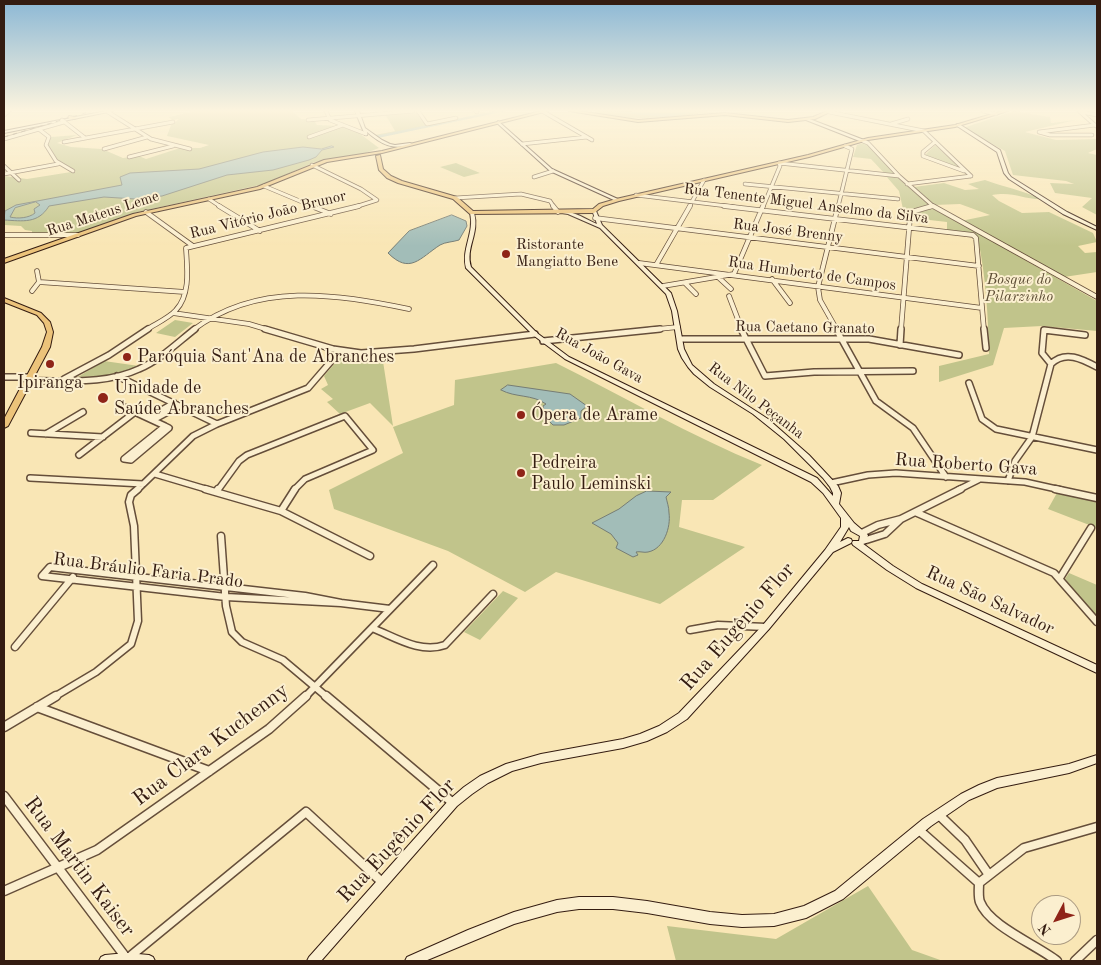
<!DOCTYPE html>
<meta charset="utf-8">
<style>
body{margin:0}
#map{position:relative;width:1101px;height:965px;overflow:hidden;background:#f9e6b5;font-family:"Old Standard TT",serif}
canvas{display:block}
.frame{position:absolute;inset:0;border:5px solid #341c11;pointer-events:none}
.north{position:absolute;left:1031px;top:895px;width:50px;height:50px;box-sizing:border-box;background:#fbefcf;border:1px solid #ab9b83;border-radius:50%;rotate:230deg;font-size:14px;font-weight:700;line-height:20px;text-align:center;color:#341c11}
.north::after{content:'';display:block;margin:auto;width:18px;height:22px;background:#8f2418;clip-path:polygon(50% 0,100% 100%,50% 72%,0 100%)}
</style>
<div id="map">
<canvas width="1101" height="965"></canvas>
<div class="frame"></div>
<div class="north">N</div>
</div>
<script>
const ctx = document.querySelector('canvas').getContext('2d');
ctx.lineJoin = 'round';
function fillPath(path, color) { ctx.fillStyle = color; ctx.fill(path, 'evenodd'); }
function stroke(path, color, width, dash) { ctx.strokeStyle = color; ctx.lineWidth = width; ctx.lineCap = dash ? 'butt' : 'round'; ctx.setLineDash(dash || []); ctx.stroke(path); }
function write(font, color, halo, rows, align = 'center') {
  ctx.font = font + ' "Old Standard TT",serif'; ctx.lineWidth = 4; ctx.setLineDash([]); ctx.textBaseline = 'middle'; ctx.strokeStyle = halo; ctx.fillStyle = color; for (const [text, x, y, turn = 0] of rows) {
    ctx.save(); ctx.translate(x, y); ctx.rotate((+turn || 0) * Math.PI / 180); ctx.textAlign = isNaN(turn) ? turn : align; if (halo) ctx.strokeText(text, 0, 0); ctx.fillText(text, 0, 0); ctx.restore();
  }
}
const green = new Path2D(`
 M195 111H292L301 119 314 120 317 125 340 126 359 133 379 148 363 154 315 162 264 184 138 212 89 230 64 237 32 234V231L25 230 21 226 4 225V176L27 179 71 172 50 156 47 146 51 137 77 135 57 143 71 147 102 149 123 158 139 156 146 159 180 148H200L209 145 167 136 171 125 179 119 172 120 169 117Z
 M415 111 426 125 469 118 379 137 375 135 395 131 385 114Z
 M596 111 696 112 695 111H707L696 112 699 114C663 118 630 121 595 113Z
 M1014 111 1050 117 1051 123 1076 120 1025 132 1056 140 1097 139V149L1088 153 1097 155V215L1082 207 1092 198 1055 193 1050 183 1074 184 1066 181 1013 175 1005 151 963 128Z
 M866 142 897 175 885 174 871 159 853 157 857 145Z
 M935 145 961 169 925 155Z
 M456 163 480 173 464 177 440 167Z
 M885 175 898 177 930 205 913 210 903 209 899 191Z
 M985 180C1004 187 1022 190 1041 199 1021 199 1013 191 992 195L999 201 1022 213 1049 212 1093 233 1097 242 1078 246 1085 253 1097 252V272L1064 277 961 221 990 215 960 204 934 205 914 187 944 183 965 190 979 189 968 184Z
 M932 207 1097 301V331L1042 326 1004 328 993 365 939 382V366L989 354C988 314 986 278 978 239L975 235 947 231V222L912 218 915 213Z
 M175 320 193 323 175 337 156 333Z
 M342 355H382L393 426 370 403 340 414 327 402 333 399 321 389 328 385 324 376Z
 M104 361 139 366 118 375 78 377Z
 M556 363C625 397 690 436 762 465L713 500H682L679 527 745 547 660 604 556 572 525 592 448 551 334 509 329 490 403 453 393 427 454 405 455 380Z
 M1058 491 1097 500V528L1048 509Z
 M1069 573 1097 585V618L1065 579Z
 M503 591 518 598 480 640 464 632Z
 M868 886 912 950 943 961H676L667 926 776 939Z`);
const water = new Path2D(`
 M332 146 334 147 322 150 316 157 309 160 273 170 227 175 162 196 135 199 104 197 49 206C38 224 23 221 4 220L5 211 16 205 122 185 120 177 130 173 199 169 263 152 303 147 321 149ZM36 202 40 205 34 209 35 213C29 218 18 219 10 217L15 208Z
 M452 215 466 221 467 226 459 240C453 242 445 242 440 245 420 258 410 275 388 253L409 231Z
 M508 385 570 394 587 406 581 411V418L564 425H553L545 417 543 406 546 404C532 394 516 398 501 390Z
 M647 491 671 492 666 497C667 502 669 507 669 513 671 527 664 549 648 552 644 553 640 551 636 552L638 555 633 557 616 548 618 543 611 534 592 523 619 509 636 496Z`);
const river = new Path2D(`
 M494 111H506L378 138 375 136Z
 M602 111 666 113 702 111 666 117Z`);
const streetFar4 = new Path2D(`
 M326 111 330 120 366 134
 M418 111 427 124 456 118
 M475 111 477 112
 M542 111 592 140
 M983 111 996 114
 M1079 111 1096 126
 M108 112 151 139 190 149
 M829 112 924 131 971 176
 M1082 112 1097 115
 M4 115 9 111
 M62 120 85 138
 M308 120 413 111
 M891 124 908 119
 M40 130 49 137 46 145 56 161 73 171
 M1092 135H1050L1039 132 1095 125
 M309 137 343 125
 M4 139 64 122
 M863 141 868 143 899 176 933 206 930 207
 M64 142 173 122
 M935 142 923 152V156L964 171
 M522 144 587 137
 M104 149 147 137
 M129 157 173 146
 M312 165 361 189 377 200 355 207
 M4 166 19 180
 M4 174 58 164
 M534 177 553 171
 M745 184 898 199
 M907 184 971 176
 M264 186 314 207
 M636 195 735 207
 M455 198 521 194 550 201 554 207
 M209 199 221 207
 M689 207 704 180
 M763 207 780 166 779 163 899 176
 M838 207 852 149 845 146`);
const streetFar3 = new Path2D(`
 M219 206 260 231
 M311 206 331 214
 M553 206 558 212
 M724 206 973 235 976 238 984 330
 M933 206 1097 297
 M146 212 193 246
 M595 218 979 266
 M4 235H78
 M639 263 982 308
 M656 265 690 206
 M718 277 731 289
 M772 279 790 303
 M39 282 185 292
 M685 283 696 294
 M663 286 734 274 763 206
 M32 291 39 282 37 271
 M729 296 742 330
 M173 313 249 324 269 330
 M146 330C155 324 169 318 176 310 191 294 187 267 186 248L359 206
 M193 330C258 281 335 294 409 309
 M648 330 678 327
 M837 330 820 300 818 287 838 206
 M901 330 910 217 915 211 932 206`);
const streetFar2 = new Path2D(`
 M265 329 333 349 361 353 414 349 535 334
 M741 329 765 376 814 372 913 371
 M836 329 876 401 913 428 946 477
 M984 329 986 348
 M680 339H869L959 355
 M543 341 660 329
 M900 345 901 329
 M1051 364C1065 350 1082 359 1097 367
 M117 376 217 424
 M4 377H31
 M64 379 109 355 148 329
 M28 381C64 380 105 385 139 369 160 360 177 343 195 329
 M969 383 982 419 996 429 1097 450
 M124 407 165 426
 M148 418 174 403
 M153 420 179 406
 M165 426 169 428 131 460 124 459Z
 M31 433 103 437
 M46 434 83 412
 M79 455 135 412
 M155 474 209 490
 M30 478 143 484
 M1008 481 1015 461 1032 437 1051 364 1042 353 1044 330 1085 335
 M831 483 868 475 896 473 1025 482 1061 490
 M137 490 193 436 217 424 308 388 340 351
 M218 490 239 461 247 455 345 416 373 450 305 479 294 490
 M958 490 978 480`);
const streetFar1 = new Path2D(`
 M205 489 281 511 370 556
 M1055 489 1097 498
 M216 492 218 489
 M281 511 295 489
 M915 512 1054 573 1097 622
 M862 533 878 525 901 519 961 489
 M221 536 226 606 232 632 242 642 283 660 327 697
 M863 541 885 534 901 519
 M50 567 305 596 341 603 226 597 42 576Z
 M1060 578 1091 528
 M341 603 390 609
 M372 628C395 637 420 654 445 645L493 594
 M690 630 718 625 766 627
 M15 647 73 577
 M54 697 96 672 131 644 138 621 134 526 129 502 131 495 138 489
 M305 697 433 565`);
const street = new Path2D(`
 M326 696 453 803
 M37 707 209 771
 M4 727 56 696
 M4 796 127 959 306 812 383 883
 M939 815 965 840 989 875
 M919 830 979 883
 M4 891 97 850 269 729 306 696
 M1057 961C1037 945 989 926 980 902 978 897 979 889 979 883L1024 848 1097 827
 M1075 961 1097 940`);
const secondary = new Path2D(`
 M106 111H113L4 133V131Z
 M355 111H359L365 128 382 140 390 144 395 145 410 143 412 144C393 151 381 144 367 132V135H365Z
 M807 118 864 140 865 141 862 142 806 120Z
 M498 121 552 169 620 200 616 201 550 171 497 123Z
 M957 124H959L1000 150 1008 173 1011 177 1067 212 1097 227V230L1063 214 1009 179 1004 173 997 152 957 126Z
 M592 210 596 211 602 225 671 293 677 311 684 349 692 365 714 384 768 419 809 455 838 486 841 493 839 504 854 523 868 535 866 543H862L893 566 922 584 1097 665V673L916 588 887 570 853 545 852 543 853 541H859L860 536 851 531 849 527 840 542 848 538 851 539 852 541 851 543 833 552 769 629 687 719 667 732 647 741 623 748 541 763 512 771 488 783 472 794 457 806 321 961H307L309 957 449 800 464 787 480 776 506 764 541 754 623 739 640 734 659 726 679 713 763 625 825 550 841 527V518L823 493 811 482 565 359 533 335 466 268C461 249 475 232 470 213L472 212 474 213C480 233 465 248 471 267L537 333 569 357 817 478 833 496V493L830 487 823 478 784 439 753 414 710 387 694 374 688 367 682 358 678 349 672 311 666 294 600 228 568 214 557 212C570 208 585 219 597 224Z
 M1097 755V763L1069 773 997 788 969 800 931 826 843 899 806 918 774 926 742 927 710 924 647 913 613 909H579L557 912 514 924 425 961H405L407 957 468 930 514 912 557 900 579 897H613L647 901 710 912 742 915 774 914 804 906 835 891 923 819 961 794 979 785 997 778 1069 764Z
 M127 953 149 955 153 957 155 961H99L101 957 105 955Z`);
const primary = new Path2D(`
 M541 111H548L382 153 327 162 260 189 136 216 4 263V259L133 214 257 187 324 160 382 151Z
 M569 111H579L638 120 725 113 788 120 813 117 827 111H832L815 119 788 122 725 115 638 122Z
 M1002 111H1008L955 127 868 140 809 157 619 201 603 206 594 213 470 214 453 199 398 183 387 178 379 170 376 156 380 155 383 169 391 176 402 181 457 197 473 211 593 209 599 204 616 199 808 155 868 138 955 125Z
 M69 116 75 117 76 118 74 119 68 118Z
 M4 298 41 313 50 322 53 332 50 347 8 426 4 428V419L42 347 47 332 44 323 37 315 4 302Z`);
const rail = new Path2D(`
 M4 137 92 111`);
const markers = [
 [506,254,5,"#8f2418"],
 [127,357,5,"#8f2418"],
 [50,364,5,"#8f2418"],
 [103,398,6,"#8f2418"],
 [521,415,5,"#8f2418"],
 [521,473,5,"#8f2418"]
];
const farStreetnames = [
 ["Rua Tenente Miguel Anselmo da Silva",806,204,7],
 ["Rua Mateus Leme",103,214,-18],
 ["Rua Vitório João Brunor",268,215,-14],
 ["Rua José Brenny",788,231,7],
 ["Rua Humberto de Campos",812,274,8],
 ["Rua Caetano Granato",805,328,1],
 ["Rua João Gava",599,356,29],
 ["Rua Nilo Peçanha",756,401,37]
];
const farPoinames = [
 ["Ristorante",516,245],
 ["Mangiatto Bene",516,262]
];
const farParknames = [
 ["Bosque do",1019,280],
 ["Pilarzinho",1019,297]
];
const poiNames = [
 ["Paróquia Sant'Ana de Abranches",137,357],
 ["Ipiranga",50,383,"center"],
 ["Unidade de",114,388],
 ["Saúde Abranches",114,409],
 ["Ópera de Arame",531,415],
 ["Pedreira",531,463],
 ["Paulo Leminski",531,484]
];
const streetNames = [
 ["Rua Roberto Gava",966,465,4],
 ["Rua Bráulio Faria Prado",148,571,7],
 ["Rua São Salvador",990,601,25]
];
const nearStreetnames = [
 ["Rua Eugênio Flor",738,627,-49],
 ["Rua Clara Kuchenny",211,745,-37],
 ["Rua Eugênio Flor",397,841,-47],
 ["Rua Martin Kaiser",79,867,53]
];
fillPath(green, '#c1c48b');
fillPath(water, '#a2bdb8');
stroke(water, '#767d75', 1);
fillPath(river, '#a2bdb8');
stroke(streetFar4, '#654e3a', 4.5);
stroke(streetFar3, '#654e3a', 5.5);
stroke(streetFar2, '#654e3a', 8);
stroke(streetFar1, '#654e3a', 9);
stroke(street, '#654e3a', 11);
stroke(secondary, '#341c11', 2);
stroke(primary, '#341c11', 2);
stroke(streetFar4, '#fbefcf', 3);
stroke(streetFar3, '#fbefcf', 4);
stroke(streetFar2, '#fbefcf', 5);
stroke(streetFar1, '#fbefcf', 6);
stroke(street, '#fbefcf', 8);
fillPath(secondary, '#fbefcf');
fillPath(primary, '#ecc37a');
stroke(rail, '#341c11', 1, [4.5, 4.5]);
const sky = ctx.createLinearGradient(0, 0, 0, 246);
sky.addColorStop(0, '#8cb8d5');
sky.addColorStop(0.45, '#fcf4de');
sky.addColorStop(1, '#fcf4de00');
ctx.fillStyle = sky;
ctx.fillRect(0, 0, 1101, 246);
for (const [x, y, r, color] of markers) { const dot = new Path2D(); dot.arc(x, y, r, 0, 2 * Math.PI); ctx.fillStyle = color; ctx.fill(dot); stroke(dot, '#fbefcf', 2); }
write('15px', '#341c11', '#fbefcf', farStreetnames);
write('15px', '#341c11', '#fbefcf', farPoinames, 'left');
write('italic 15px', '#5e4e36', '#fbefcf', farParknames);
write('18px', '#341c11', '#fbefcf', poiNames, 'left');
write('18px', '#341c11', '#fbefcf', streetNames);
write('21px', '#341c11', '#fbefcf', nearStreetnames);
</script>
